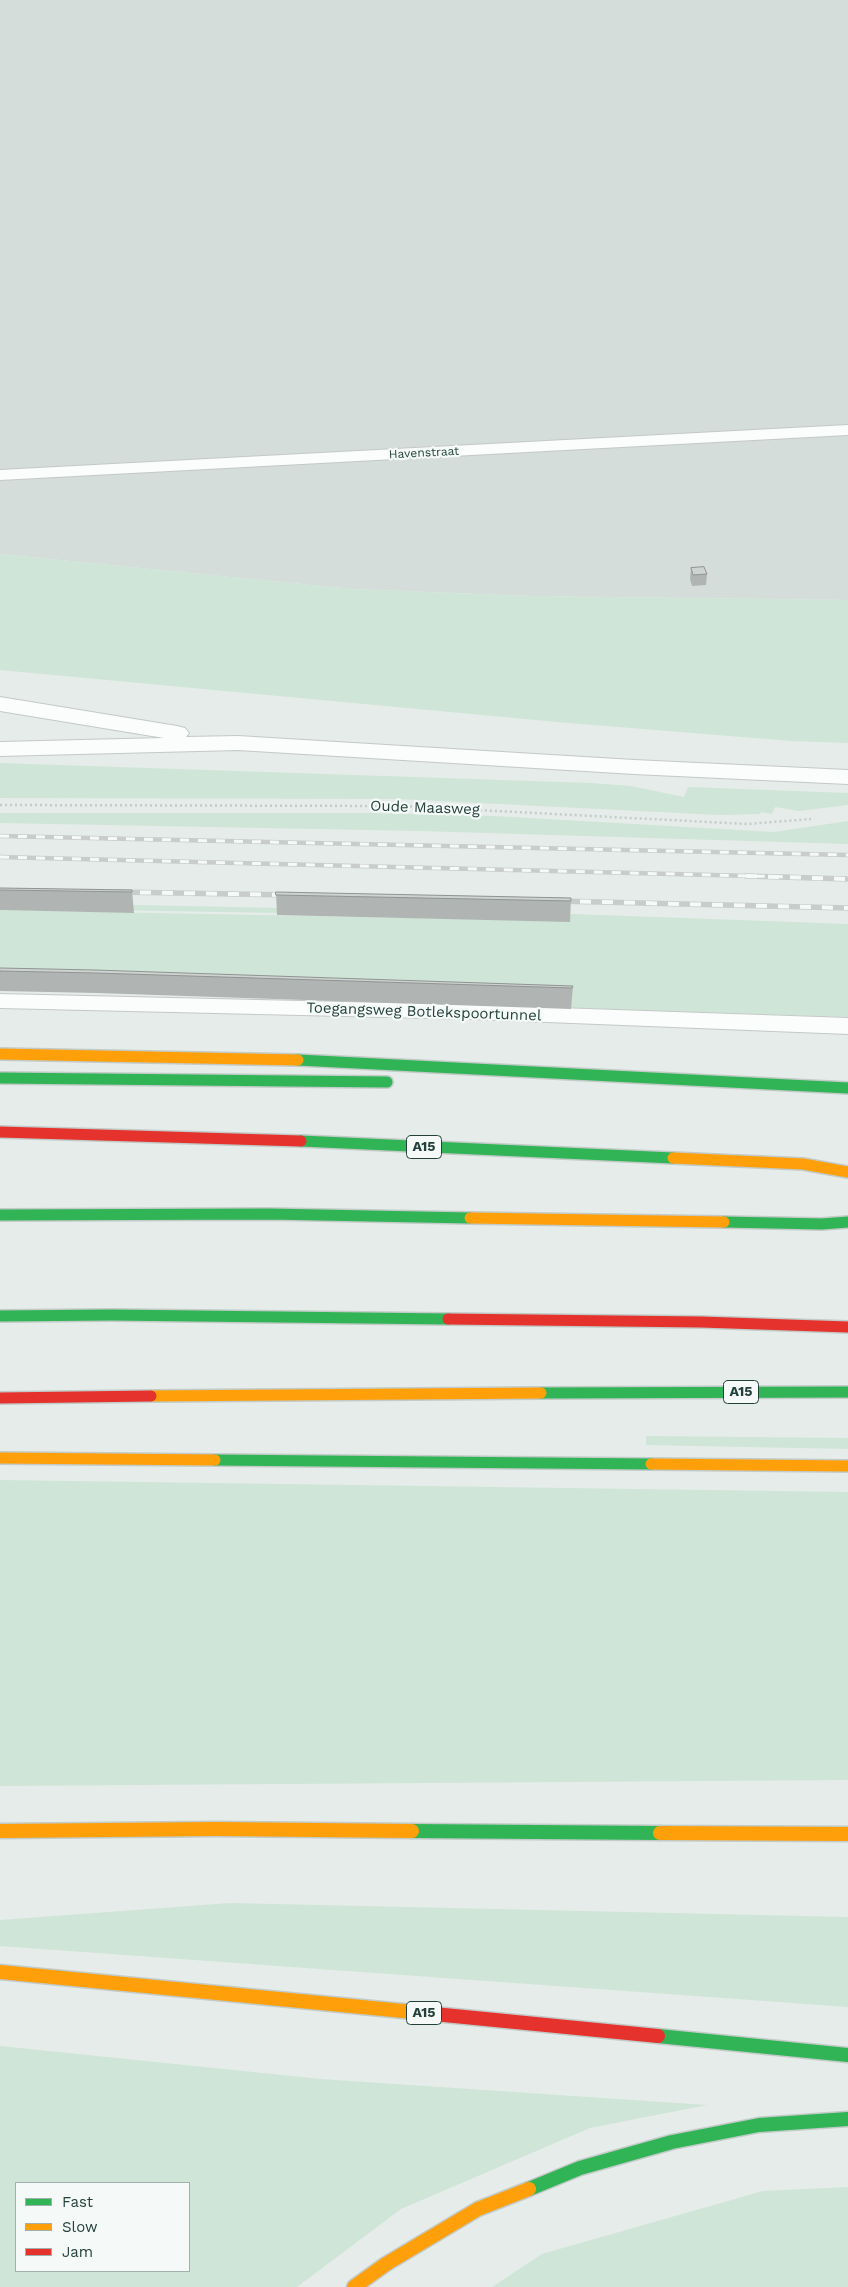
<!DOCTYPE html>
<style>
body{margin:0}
#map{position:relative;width:848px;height:2287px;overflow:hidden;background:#e6ece9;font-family:"Work Sans",sans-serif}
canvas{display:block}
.legend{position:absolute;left:15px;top:2182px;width:175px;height:90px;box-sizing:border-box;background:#f5faf8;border:1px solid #a1b0ac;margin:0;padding:6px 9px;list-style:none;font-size:15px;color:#23413a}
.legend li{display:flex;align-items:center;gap:10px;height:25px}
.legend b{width:25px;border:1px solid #a1b0ac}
</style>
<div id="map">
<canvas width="848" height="2287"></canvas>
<ul class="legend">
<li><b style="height:6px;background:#30b455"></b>Fast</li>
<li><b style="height:6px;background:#ff9f0a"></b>Slow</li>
<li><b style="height:6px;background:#e5322d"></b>Jam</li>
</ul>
</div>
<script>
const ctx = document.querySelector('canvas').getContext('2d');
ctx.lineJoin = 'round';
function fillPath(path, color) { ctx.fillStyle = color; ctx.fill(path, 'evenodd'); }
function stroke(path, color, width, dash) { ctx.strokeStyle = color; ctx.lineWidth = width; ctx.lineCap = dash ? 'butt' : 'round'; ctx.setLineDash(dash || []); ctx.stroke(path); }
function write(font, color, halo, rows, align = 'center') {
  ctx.font = font + ' "Work Sans",sans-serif'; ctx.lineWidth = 4.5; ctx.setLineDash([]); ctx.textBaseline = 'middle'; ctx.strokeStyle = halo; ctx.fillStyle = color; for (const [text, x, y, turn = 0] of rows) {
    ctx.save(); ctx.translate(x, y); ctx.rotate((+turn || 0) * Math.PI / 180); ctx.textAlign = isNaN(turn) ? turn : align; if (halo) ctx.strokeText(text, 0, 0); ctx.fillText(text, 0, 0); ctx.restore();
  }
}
const built = new Path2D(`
 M0 0H848V600L531 596 352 589 0 554Z`);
const green = new Path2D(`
 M0 554 352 589 531 596 848 600V743L791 741 557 722 0 670Z
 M0 763 591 783 631 786 684 797 688 787 848 793V805L799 811 775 807 772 814 761 812 760 814 719 815 399 799 0 798Z
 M0 813H373L494 816 774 832 848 821V844L420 831 0 823Z
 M86 904 573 914 848 924V1017L0 989V910L570 921 392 915 0 908Z
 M646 1436 848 1438V1449L646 1445Z
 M0 1480 848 1492V1780L0 1786Z
 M230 1903 848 1917V2007L0 1946V1920Z
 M0 2046 321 2079 707 2105 590 2128 401 2209 297 2287H0ZM16 2183H189V2271H16Z
 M848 2187V2287H492L542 2254 763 2191Z`);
const path = new Path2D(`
 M0 805 400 806 747 824 811 819`);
const lane = new Path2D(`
 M848 425V435L0 480V470Z
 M0 994 472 1005 848 1018V1034L472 1019 0 1008Z`);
const street = new Path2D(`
 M0 697 177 726 185 728 189 733 186 737 238 736 634 760 848 770V784L634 774 238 750 0 756V742L164 738 0 711Z`);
const fastFar1 = new Path2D(`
 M298 1060 848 1088
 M0 1078 387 1082
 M301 1141 673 1158
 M0 1215 269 1214 470 1218
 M724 1222 822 1224 848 1222
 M0 1316 111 1315 448 1319
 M541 1393 848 1392
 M215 1460 651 1464`);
const fast = new Path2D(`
 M412 1831 660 1833
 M658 2036 848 2055
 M529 2189 580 2168 672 2142 759 2125 848 2119`);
const slowFar1 = new Path2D(`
 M0 1054 298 1060
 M673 1158 803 1164 848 1172
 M470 1218 724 1222
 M151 1396 541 1393
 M0 1458 215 1460
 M651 1464 848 1466`);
const slow = new Path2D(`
 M0 1831 216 1829 412 1831
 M660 1833 848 1834
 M0 1972 434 2014
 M354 2287 386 2264 478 2209 529 2189`);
const jamFar1 = new Path2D(`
 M0 1132 301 1141
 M448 1319 701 1322 848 1327
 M0 1398 151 1396`);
const jam = new Path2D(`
 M434 2014 658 2036`);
const railFar1 = new Path2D(`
 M0 836 848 855
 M0 857 790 877`);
const rail = new Path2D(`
 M746 876 848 879
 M118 892 291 895
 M558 901 848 908`);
const wall = new Path2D(`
 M691 568 707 574 706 585 692 586 690 579Z
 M0 888 132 890 134 913 0 910Z
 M276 892 571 898 570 922 277 915Z
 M0 968 573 986 571 1009 97 993 0 991Z`);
const building = new Path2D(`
 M704 567 707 574 693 575 691 568Z
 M0 888 132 890V892L0 890Z
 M276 892 571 898V901L276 895Z
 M0 968 95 970 573 986 572 988 95 973 0 971Z`);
const farStreetnames = [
 ["Havenstraat",424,453,-3]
];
const shields = [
 [424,1147,35],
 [741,1392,35],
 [424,2013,35]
];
const shieldNames = [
 ["A15",424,1147],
 ["A15",741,1392],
 ["A15",424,2013]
];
const streetNames = [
 ["Oude Maasweg",425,808,2],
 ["Toegangsweg Botlekspoortunnel",424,1012,2]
];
fillPath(built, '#d4ddd9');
fillPath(green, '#cfe5d7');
stroke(lane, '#c3c9c7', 2);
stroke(street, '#c3c9c7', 2);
stroke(fastFar1, '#c2cbc8', 14);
stroke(fast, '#c2cbc8', 17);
stroke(slowFar1, '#c2cbc8', 14);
stroke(slow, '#c2cbc8', 17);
stroke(jamFar1, '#c2cbc8', 14);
stroke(jam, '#c2cbc8', 17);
stroke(path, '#c2ccc9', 2.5, [2, 3]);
fillPath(lane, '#fbfcfc');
fillPath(street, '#fbfcfc');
stroke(fastFar1, '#30b455', 11);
stroke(fast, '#30b455', 14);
stroke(slowFar1, '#ff9f0a', 11);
stroke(slow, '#ff9f0a', 14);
stroke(jamFar1, '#e5322d', 11);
stroke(jam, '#e5322d', 14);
stroke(railFar1, '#c8cdcb', 4.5);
stroke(rail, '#c8cdcb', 5.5);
stroke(railFar1, '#f5faf8', 3, [9]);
stroke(rail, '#f5faf8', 4, [11]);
fillPath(wall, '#b0b5b4');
fillPath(building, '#cdd3d1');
stroke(building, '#909492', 1);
write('12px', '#23413a', '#f5faf8', farStreetnames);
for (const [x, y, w] of shields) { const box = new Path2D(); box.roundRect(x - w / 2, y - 11.5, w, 23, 4); ctx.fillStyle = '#f5faf8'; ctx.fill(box); stroke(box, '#23413a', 1); }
write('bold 14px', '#23413a', null, shieldNames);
write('15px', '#23413a', '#f5faf8', streetNames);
</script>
